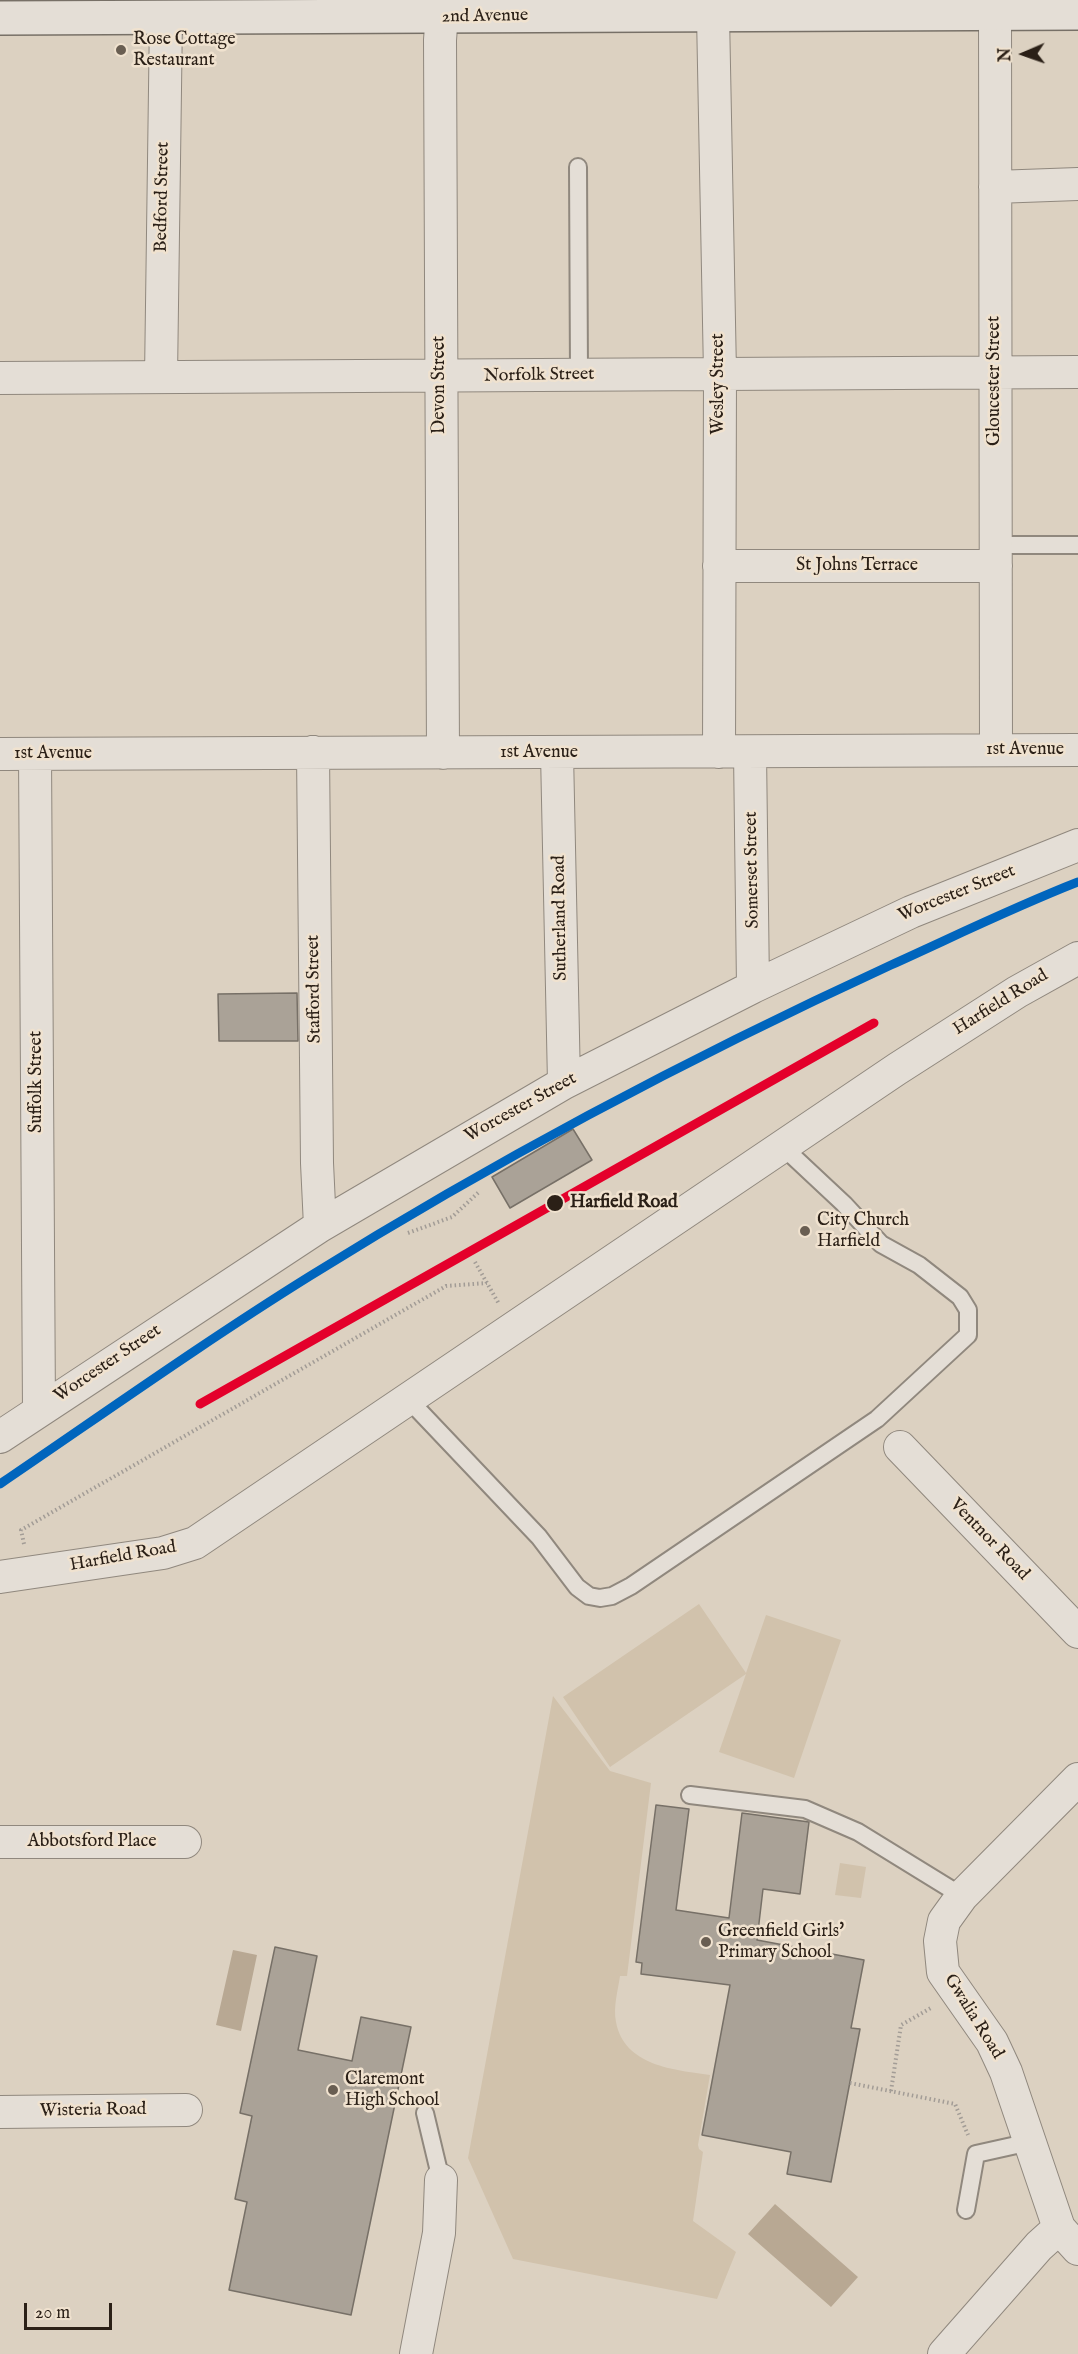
<!DOCTYPE html>
<style>
body{margin:0}
#map{position:relative;width:1078px;height:2354px;overflow:hidden;background:#dcd1c1;font-family:"IM FELL English",serif}
canvas{display:block}
.north{position:absolute;left:994px;top:24px;width:60px;height:60px;-webkit-text-stroke:4px #f0e2cf;paint-order:stroke;rotate:268deg;font-size:16px;font-weight:700;line-height:24px;text-align:center;color:#2b2017}
.north::after{content:'';display:block;margin:auto;width:21px;height:27px;background:#2b2017;clip-path:polygon(50% 0,100% 100%,50% 72%,0 100%)}
.scale{position:absolute;left:24px;top:2303px;width:88px;height:27px;box-sizing:border-box;border:3px solid #2b2017;border-top:0;padding-left:8px;font-size:18px;line-height:21px;white-space:nowrap;color:#2b2017;-webkit-text-stroke:4px #f0e2cf;paint-order:stroke}
</style>
<div id="map">
<canvas width="1078" height="2354"></canvas>
<div class="north">N</div>
<div class="scale">20 m</div>
</div>
<script>
const ctx = document.querySelector('canvas').getContext('2d');
ctx.lineJoin = 'round';
function fillPath(path, color) { ctx.fillStyle = color; ctx.fill(path, 'evenodd'); }
function stroke(path, color, width, dash) { ctx.strokeStyle = color; ctx.lineWidth = width; ctx.lineCap = dash ? 'butt' : 'round'; ctx.setLineDash(dash || []); ctx.stroke(path); }
function write(font, color, halo, rows, align = 'center') {
  ctx.font = font + ' "IM FELL English",serif'; ctx.lineWidth = 5; ctx.setLineDash([]); ctx.textBaseline = 'middle'; ctx.strokeStyle = halo; ctx.fillStyle = color; for (const [text, x, y, turn = 0] of rows) {
    ctx.save(); ctx.translate(x, y); ctx.rotate((+turn || 0) * Math.PI / 180); ctx.textAlign = isNaN(turn) ? turn : align; if (halo) ctx.strokeText(text, 0, 0); ctx.fillText(text, 0, 0); ctx.restore();
  }
}
const green = new Path2D(`
 M699 1604 746 1673 766 1615 841 1640 794 1778 719 1752 746 1674 610 1767 563 1697Z
 M553 1696 610 1771 651 1783 627 1976H620C618 1990 613 2007 616 2022 624 2066 675 2070 710 2075L698 2145 699 2149 703 2152 693 2221 736 2252 717 2299 513 2259 468 2158Z
 M840 1863 866 1867 861 1898 835 1895Z`);
const water = new Path2D(`
 M233 1950 257 1955 241 2031 216 2025Z
 M775 2204 858 2277 831 2307 748 2234Z`);
const building = new Path2D(`
 M297 993 298 1041H219L218 994Z
 M573 1129 592 1160 510 1208 492 1177Z
 M656 1805 689 1809 676 1910 729 1918 742 1813 809 1822 800 1894 763 1889 757 1940 864 1960 851 2028 860 2029 831 2182 787 2174 791 2152 702 2135 730 1985 641 1974 642 1963 636 1962Z
 M275 1947 317 1956 298 2050 352 2061 361 2017 411 2027 351 2315 229 2290 247 2202 235 2199 252 2116 240 2113Z`);
const path = new Path2D(`
 M408 1233 452 1217 480 1191
 M475 1262 499 1304
 M24 1544 21 1530 446 1286 487 1283
 M850 2083 955 2104 968 2135
 M891 2091 901 2025 931 2008`);
const lane = new Path2D(`
 M578 167 579 375
 M995 545H1078
 M408 1399 539 1537 577 1587 589 1596 600 1598 612 1596 631 1586 877 1419 968 1335V1310L960 1297 919 1265 881 1244 844 1204 782 1146
 M690 1795 805 1809 858 1832 962 1896
 M425 2113 441 2180
 M966 2210 976 2154 1030 2142`);
const street = new Path2D(`
 M443 0 440 40 443 753
 M995 13 996 750
 M713 15 720 373 719 752
 M995 187 1078 184
 M161 377 166 17
 M0 378 1078 372
 M719 566H996
 M313 752 317 1163 320 1226
 M750 752 753 987
 M557 753 564 1083
 M0 754 1078 750
 M35 754 39 1410
 M0 1437 320 1226 564 1083 753 987 911 912 1078 845
 M900 1447 1078 1632
 M0 1577 163 1553 195 1543 897 1069 1017 992 1078 958
 M1078 1779 962 1896 944 1921 940 1941 943 1972 992 2042 1006 2072 1059 2228 1078 2249
 M0 1842H185
 M0 2112 186 2110
 M416 2354 439 2233 441 2180
 M944 2354 1039 2246 1059 2228`);
const secondary = new Path2D(`
 M0 18 1078 13`);
const rail1 = new Path2D(`
 M0 1484C103 1414 204 1342 310 1276 496 1160 691 1057 891 965 953 937 1014 907 1078 882`);
const rail2 = new Path2D(`
 M200 1404 874 1023`);
const markers = [
 [121,50,6,"#695e52"],
 [555,1203,9,"#2b2017"],
 [805,1231,6,"#695e52"],
 [706,1942,6,"#695e52"],
 [333,2090,6,"#695e52"]
];
const streetNames = [
 ["2nd Avenue",485,17,-1],
 ["Bedford Street",163,197,-89],
 ["Norfolk Street",539,376,-1],
 ["Gloucester Street",995,381,-90],
 ["Wesley Street",719,384,-90],
 ["Devon Street",440,385,-90],
 ["St Johns Terrace",857,566],
 ["1st Avenue",1025,750],
 ["1st Avenue",539,753],
 ["1st Avenue",53,754],
 ["Somerset Street",753,870,-91],
 ["Worcester Street",957,894,-22],
 ["Sutherland Road",561,918,-91],
 ["Stafford Street",315,989,-91],
 ["Harfield Road",1001,1003,-32],
 ["Suffolk Street",37,1082,-90],
 ["Worcester Street",521,1108,-29],
 ["Worcester Street",108,1364,-34],
 ["Ventnor Road",989,1540,46],
 ["Harfield Road",123,1557,-10],
 ["Abbotsford Place",92,1842],
 ["Gwalia Road",973,2017,58],
 ["Wisteria Road",93,2111,-1]
];
const poiNames = [
 ["Rose Cottage",133,40],
 ["Restaurant",133,61],
 ["City Church",817,1221],
 ["Harfield",817,1242],
 ["Greenfield Girls'",718,1932],
 ["Primary School",718,1953],
 ["Claremont",345,2080],
 ["High School",345,2101]
];
const stopNames = [
 ["Harfield Road",570,1203]
];
fillPath(green, '#d1c2ac');
fillPath(water, '#b8a893');
fillPath(building, '#aaa297');
stroke(building, '#777067', 1.5);
stroke(lane, '#90887e', 20);
stroke(street, '#90887e', 34);
stroke(secondary, '#777067', 36);
stroke(path, '#a29c96', 4, [1.5, 3]);
stroke(lane, '#e4ded6', 16);
stroke(street, '#e4ded6', 32);
stroke(secondary, '#e4ded6', 33);
stroke(rail1, '#0065bd', 9);
stroke(rail2, '#e4002b', 9);
for (const [x, y, r, color] of markers) { const dot = new Path2D(); dot.arc(x, y, r, 0, 2 * Math.PI); ctx.fillStyle = color; ctx.fill(dot); stroke(dot, '#f0e2cf', 2); }
write('18px', '#2b2017', '#f0e2cf', streetNames);
write('18px', '#2b2017', '#f0e2cf', poiNames, 'left');
write('bold 18px', '#2b2017', '#f0e2cf', stopNames, 'left');
</script>
